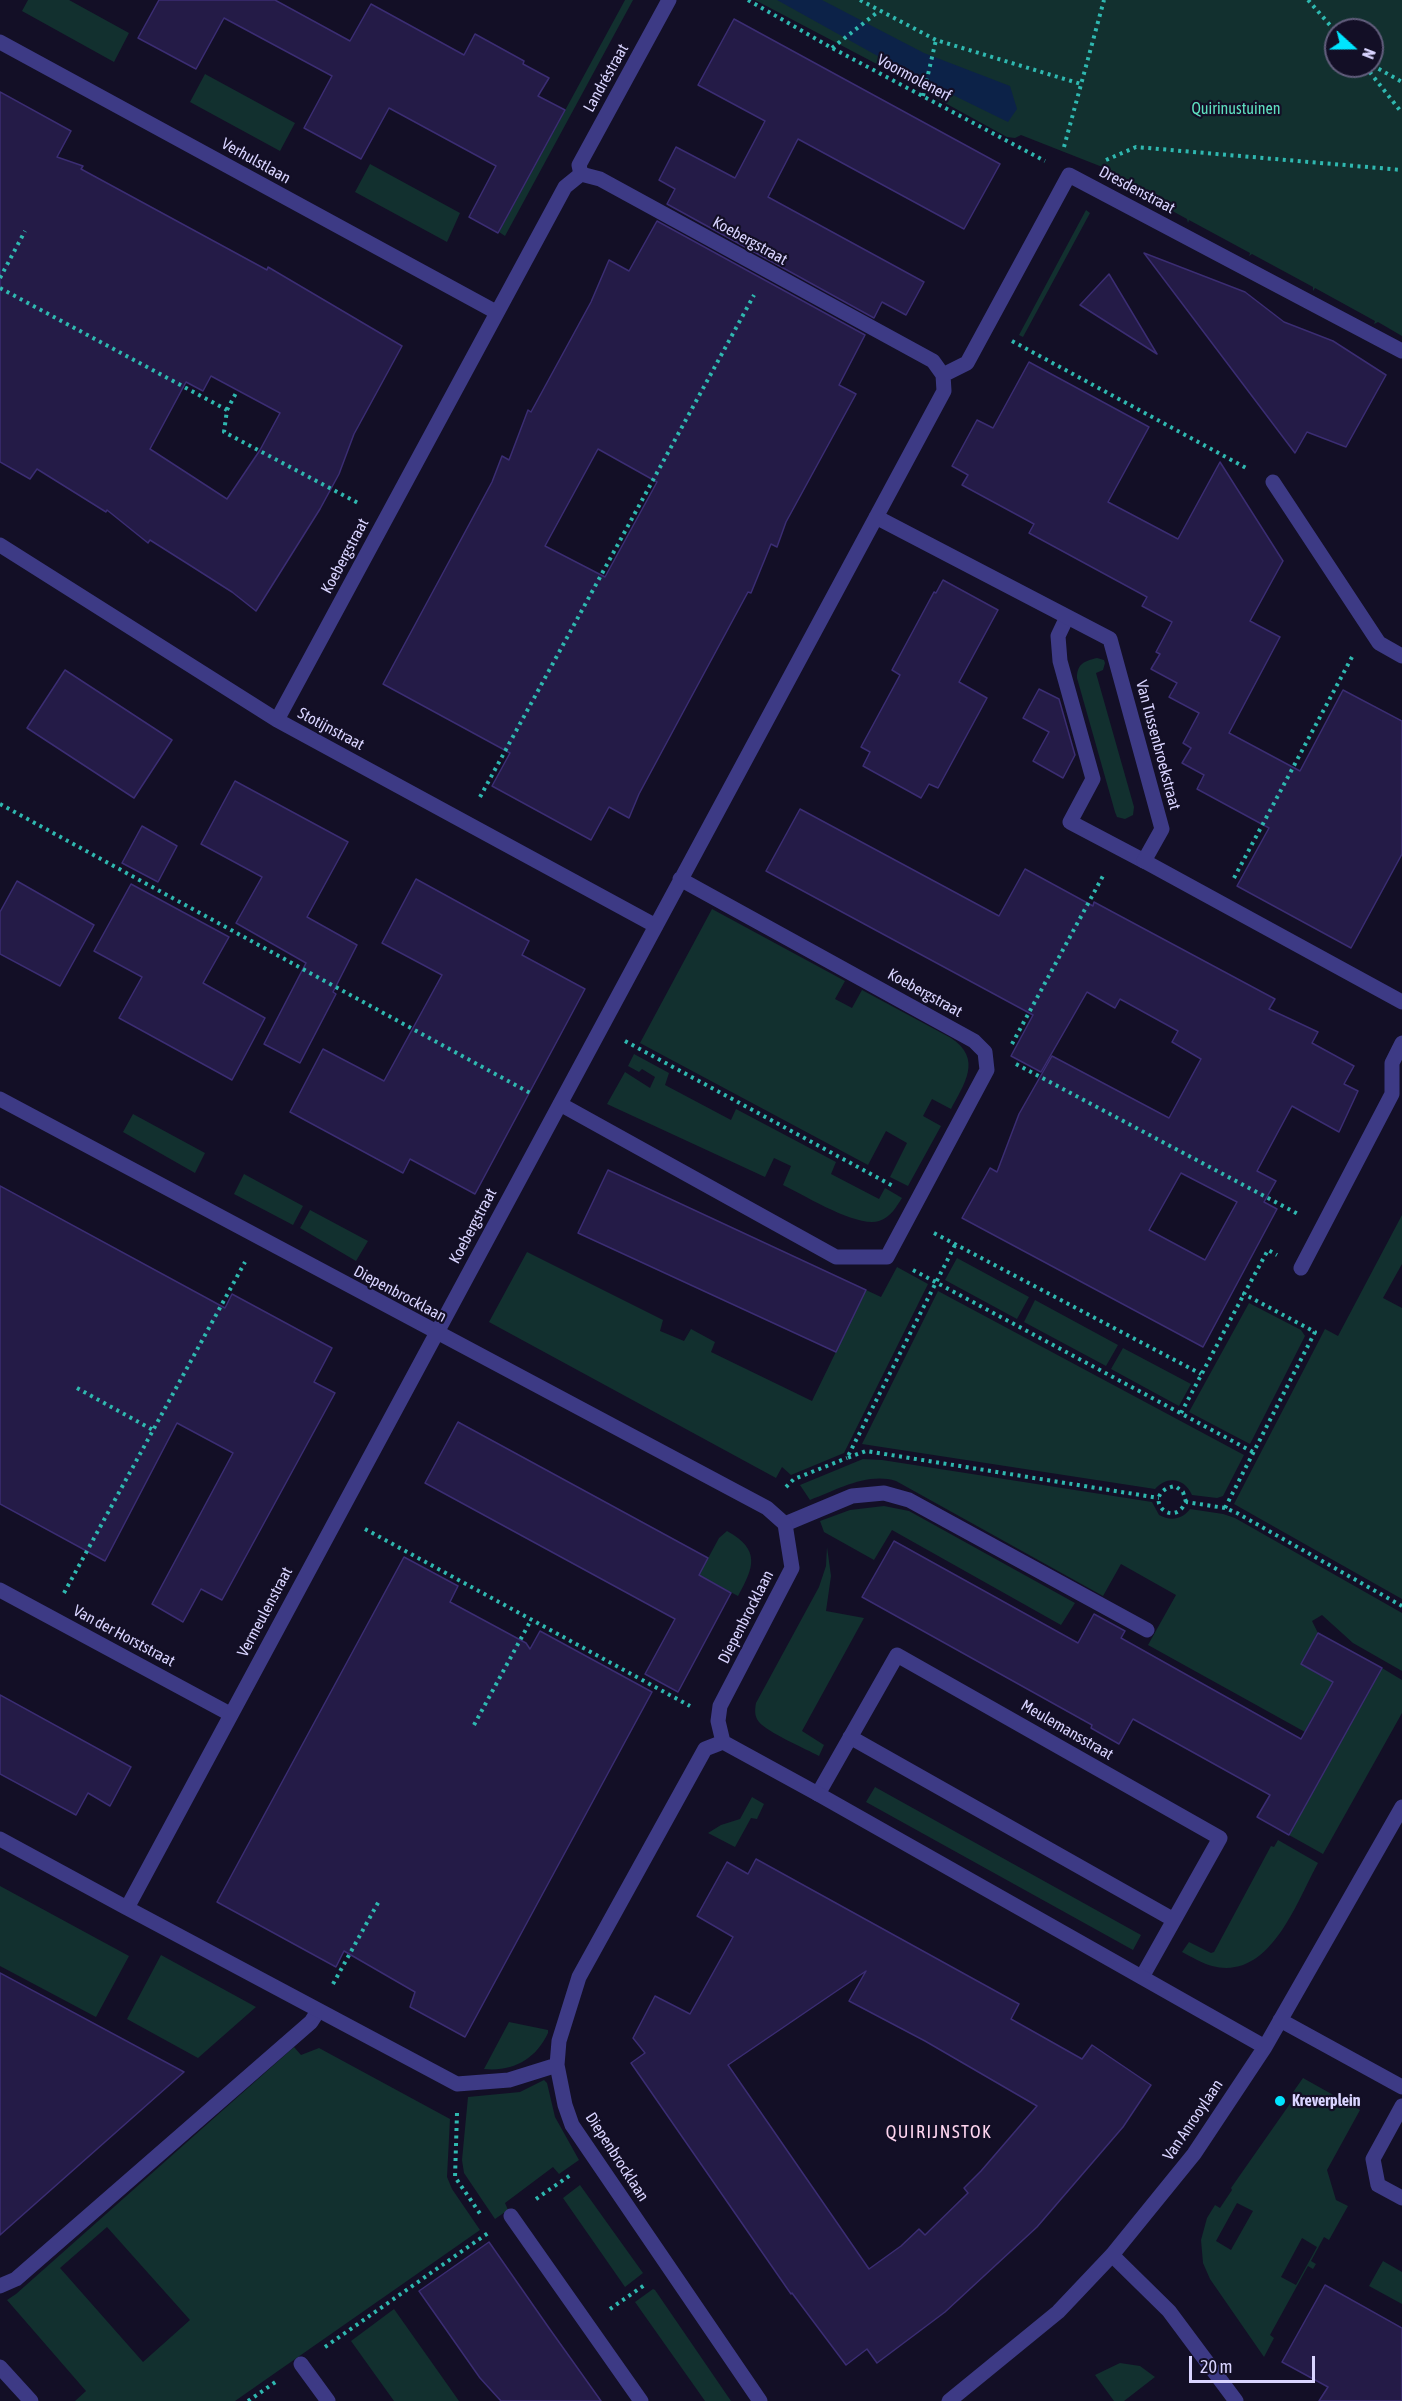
<!DOCTYPE html>
<meta charset="utf-8">
<style>
body{margin:0}
#map{position:relative;width:1402px;height:2401px;overflow:hidden;background:#130f26;font-family:"Asap Condensed",sans-serif}
canvas{display:block}
.north{position:absolute;left:1324px;top:18px;width:60px;height:60px;box-sizing:border-box;background:#130f26;border:2px solid #625e7d;border-radius:50%;rotate:111deg;font-size:16px;font-weight:700;line-height:24px;text-align:center;color:#d9d4ff}
.north::after{content:'';display:block;margin:auto;width:21px;height:27px;background:#00e5ff;clip-path:polygon(50% 0,100% 100%,50% 72%,0 100%)}
.scale{position:absolute;left:1189px;top:2356px;width:126px;height:27px;box-sizing:border-box;border:3px solid #d9d4ff;border-top:0;padding-left:8px;font-size:18px;line-height:21px;white-space:nowrap;color:#d9d4ff;-webkit-text-stroke:4px #130f26;paint-order:stroke}
</style>
<div id="map">
<canvas width="1402" height="2401"></canvas>
<div class="north">N</div>
<div class="scale">20 m</div>
</div>
<script>
const ctx = document.querySelector('canvas').getContext('2d');
ctx.lineJoin = 'round';
function fillPath(path, color) { ctx.fillStyle = color; ctx.fill(path, 'evenodd'); }
function stroke(path, color, width, dash) { ctx.strokeStyle = color; ctx.lineWidth = width; ctx.lineCap = dash ? 'butt' : 'round'; ctx.setLineDash(dash || []); ctx.stroke(path); }
function write(font, color, halo, rows, align = 'center') {
  ctx.font = font + ' "Asap Condensed",sans-serif'; ctx.lineWidth = 4.5; ctx.setLineDash([]); ctx.textBaseline = 'middle'; ctx.strokeStyle = halo; ctx.fillStyle = color; for (const [text, x, y, turn = 0] of rows) {
    ctx.save(); ctx.translate(x, y); ctx.rotate((+turn || 0) * Math.PI / 180); ctx.textAlign = isNaN(turn) ? turn : align; if (halo) ctx.strokeText(text, 0, 0); ctx.fillText(text, 0, 0); ctx.restore();
  }
}
const green = new Path2D(`
 M28 0H69L129 33 114 62 22 11Z
 M625 0H633L505 236 499 232Z
 M755 0H1402V336L1378 322 1374 324 1375 321 1315 288 1313 291V287L1252 254 1249 256 1250 253 1189 220 1188 223 1187 219 1127 186 1124 188 1125 185 1105 178 1115 172 1021 135 1015 138 1007 137 936 98 930 92ZM1336 30H1372V66H1336Z
 M205 74 295 123 280 151 190 102Z
 M370 164 460 213 447 242 355 192Z
 M1086 210 1090 213 1023 337 1019 335Z
 M1097 658 1104 660 1105 663 1103 670 1096 673 1134 807 1133 815 1125 819 1117 817 1115 812 1077 678C1077 664 1084 661 1097 658Z
 M712 909 845 981 835 999 852 1008 862 990 951 1038C983 1059 964 1084 951 1109L932 1099 923 1116 941 1126 908 1186 890 1177 907 1143 886 1131 868 1165 640 1043Z
 M634 1054 669 1073 665 1085 731 1120 736 1109 836 1162 831 1174 879 1199 885 1188 902 1198C896 1207 891 1217 879 1221 857 1228 804 1195 783 1185L791 1166 774 1158 765 1177 607 1104 625 1072 650 1088 655 1077 642 1069 639 1072 628 1066Z
 M133 1114 205 1153 195 1173 123 1132Z
 M244 1174 303 1206 293 1225 234 1194Z
 M310 1210 368 1241 356 1261 300 1228Z
 M1402 1215V1264L1383 1298 1402 1308V1599L1234 1504 1325 1329 1338 1336Z
 M527 1252 663 1320 660 1331 684 1341 691 1329 715 1342 711 1352 812 1401 866 1290 881 1297 897 1267 928 1284 844 1453 791 1475 782 1467 776 1478 489 1322Z
 M957 1258 1029 1297 1017 1319 945 1280Z
 M938 1291 1244 1455 1223 1496 1217 1498 1192 1495C1185 1478 1167 1475 1155 1489L862 1444Z
 M1035 1300 1118 1345 1106 1366 1024 1322Z
 M1249 1303 1301 1330 1305 1336 1250 1444 1189 1412Z
 M1123 1348 1191 1384 1179 1406 1111 1369Z
 M863 1459 882 1460 1152 1502 1159 1515C1170 1521 1182 1520 1190 1509L1223 1514 1235 1518 1402 1613V1671L1353 1643 1322 1615 1312 1621 1318 1633 1301 1664 1333 1682 1305 1732 1148 1645 1176 1595 1121 1564 1103 1596 896 1481C867 1472 837 1490 810 1500L800 1485Z
 M884 1506 909 1511 1075 1603 1061 1625 892 1530 874 1560 824 1532 820 1521 850 1510Z
 M727 1531C761 1550 754 1567 738 1596L699 1575 719 1538Z
 M827 1547 831 1576 826 1611 864 1618 802 1731 824 1745 819 1756C806 1749 767 1732 759 1722 754 1716 755 1709 756 1703L819 1587 826 1566Z
 M1382 1668 1402 1680V1713L1323 1854 1289 1835Z
 M875 1787 1141 1935 1133 1950 866 1802Z
 M752 1797 764 1804 757 1819 751 1818 735 1847 708 1833 721 1825 740 1819Z
 M1278 1840 1318 1863C1296 1903 1270 1981 1212 1966 1201 1963 1192 1957 1182 1952L1189 1942 1211 1953 1214 1952 1271 1846 1274 1847Z
 M0 1886 129 1956 96 2017 0 1966Z
 M161 1955 256 2007 198 2058 127 2019Z
 M509 2022 548 2030V2033C536 2059 513 2072 484 2069Z
 M294 2047 301 2055 319 2048 450 2119 447 2177 452 2189 480 2230 235 2401H75L86 2391 7 2300 16 2294ZM107 2227 190 2320 143 2362 60 2268Z
 M1303 2078 1360 2110 1327 2170 1336 2200 1348 2206 1329 2240 1324 2237 1311 2261 1316 2264 1313 2269 1308 2266 1270 2335 1274 2338 1264 2357 1210 2279 1203 2263 1201 2240 1207 2218 1215 2205 1220 2208 1232 2190 1231 2188 1294 2098 1291 2095ZM1237 2203 1253 2211 1231 2250 1216 2241ZM1302 2238 1317 2247 1296 2285 1281 2277Z
 M544 2080 547 2083 555 2117 579 2160 559 2174 553 2167 505 2203 508 2210 495 2219 464 2173 462 2160 468 2097 520 2092Z
 M580 2185 643 2273 625 2287 563 2198Z
 M1383 2261 1402 2272V2304L1369 2286Z
 M653 2289 655 2290 731 2401H705L635 2302Z
 M394 2309 459 2401H394L351 2341Z
 M1120 2363 1140 2366 1155 2377 1124 2401H1114L1095 2375Z`);
const water = new Path2D(`
 M777 0H822L924 53 1010 86 1017 109 1008 122 910 74Z`);
const building = new Path2D(`
 M159 0H275L350 41 371 4 464 55 475 34 524 61 523 64 549 78 538 96 565 110 498 233 469 217 496 166 389 108 361 159 304 128 332 76 224 18 196 69 138 38Z
 M734 19 1000 164 964 229 798 139 768 197 924 282 906 315 882 302 874 318 667 204 675 189 659 180 676 147 735 178 765 121 698 85Z
 M0 92 71 131 57 157 83 166 81 169 267 270 268 267 402 346 354 434 339 474 320 509 256 611 232 592 188 564 150 540 148 543 107 510 106 512 37 469 30 479 0 462ZM211 376 280 413 260 450 227 499 150 449 186 382 203 391Z
 M657 221 865 335 839 385 856 394 786 522 777 547 771 544 751 593 748 592 688 703 639 794 629 818 609 807 591 840 492 786 510 753 383 684 492 482 502 456 509 460 528 410 531 412 591 302 609 260 629 271ZM598 449 657 482 605 577 545 546Z
 M1144 253 1245 292 1284 322 1333 341 1386 375 1346 447 1307 432 1295 453Z
 M1109 274 1157 354 1080 305Z
 M1029 362 1149 427 1108 502 1178 539 1220 462 1283 561 1250 621 1280 637 1229 733 1300 771 1343 690 1402 721V854L1351 948 1237 886 1269 828 1197 789 1204 775 1182 763 1191 748 1183 743 1199 713 1169 697 1177 683 1151 669 1160 654 1156 652 1172 622 1142 606 1147 597 1029 533 1034 524 962 485 968 475 952 466 977 420 993 428Z
 M943 580 998 610 959 682 987 698 938 788 929 784 921 798 863 766 870 752 861 747 900 675 892 670 934 592 936 593Z
 M65 670 172 740 134 798 27 728Z
 M1039 689 1059 699 1075 755 1063 778 1033 761 1049 732 1023 718Z
 M235 781 348 842 307 917 357 945 333 992 336 994 300 1063 264 1044 306 963 236 923 262 877 201 844Z
 M800 809 999 916 1025 869 1093 906 1094 902 1275 999 1269 1009 1318 1032 1312 1043 1354 1066 1344 1084 1358 1091 1339 1132 1292 1106 1257 1171 1276 1181 1264 1202 1277 1209 1203 1347 962 1218 990 1168 997 1172 1019 1114 1052 1056 1169 1118 1201 1059 1172 1042 1178 1031 1120 999 1115 1008 1087 992 1041 1072 1011 1056 1033 1015 766 871ZM1181 1173 1237 1202 1205 1260 1149 1230Z
 M142 826 177 846 158 882 122 863Z
 M416 879 529 941 522 955 585 989 475 1194 410 1159 403 1173 290 1112 323 1049 384 1081 442 975 382 943Z
 M17 881 94 925 60 986 0 954V912Z
 M131 884 229 937 203 983 265 1018 232 1080 119 1018 142 977 94 951Z
 M608 1170 866 1290 836 1352 578 1233Z
 M0 1186 225 1308 232 1294 332 1348 314 1382 335 1393 222 1600 201 1589 183 1622 152 1604 233 1453 177 1423 105 1561 0 1504Z
 M458 1422 708 1558 699 1575 731 1593 678 1692 645 1674 675 1619 425 1483Z
 M894 1541 1078 1643 1094 1614 1125 1631 1121 1638 1301 1739 1333 1682 1301 1664 1318 1633 1382 1668 1289 1835 1257 1817 1270 1795 1133 1719 1119 1744 1091 1728 1092 1725 862 1597Z
 M404 1557 458 1586 450 1602 526 1643 530 1649 540 1631 652 1692 465 2037 410 2007 415 1992 344 1951 336 1967 217 1902Z
 M0 1695 131 1767 110 1806 88 1793 76 1815 0 1774Z
 M756 1859 1019 2004 1011 2019 1082 2059 1092 2045 1151 2085 1123 2127 1037 2227 945 2312 877 2363 867 2349 846 2365 792 2293 791 2294 631 2063 645 2053 633 2038 655 1996 690 2014 733 1937 697 1916 727 1862 748 1874ZM866 1971 849 2001 925 2041 1037 2106 981 2171 964 2188 968 2193 925 2235 919 2229 901 2246 869 2269 728 2065Z
 M0 1973 184 2072 0 2235Z
 M489 2242 549 2328 601 2401H501L480 2378 419 2291Z
 M1325 2285 1402 2328V2401H1319L1328 2387 1282 2362Z`);
const path = new Path2D(`
 M748 0 832 48 1045 161
 M860 0 936 40 1081 84
 M1308 0 1336 32
 M832 48 879 11
 M1372 65 1402 82
 M1365 66 1402 113
 M923 96 936 40
 M1064 147 1104 0
 M1106 160 1136 147 1402 170
 M0 278 25 231
 M0 288 227 410 224 432 360 504
 M1012 341 1248 469
 M227 410 236 393
 M480 797 754 295
 M0 804 532 1094
 M1234 878 1352 657
 M625 1041 893 1186
 M1012 1044 1104 874
 M1016 1064 1298 1214
 M934 1233 1201 1374
 M955 1245 847 1458 866 1451 1159 1498
 M913 1270 1253 1452
 M77 1388 153 1430
 M1181 1413 1244 1294
 M786 1487 794 1479 847 1458
 M1186 1502 1183 1492 1175 1486C1139 1493 1171 1532 1186 1502L1225 1508 1237 1513 1402 1606
 M1225 1508 1315 1332 1244 1294 1268 1250 1277 1255
 M365 1529 690 1706
 M64 1593 245 1262
 M474 1725 531 1620
 M333 1984 379 1901
 M457 2113 455 2177 481 2215
 M536 2199 572 2174
 M610 2309 646 2284
 M325 2347 488 2233
 M248 2401 277 2381`);
const lane = new Path2D(`
 M1067 617 1058 636 1060 661 1093 779 1070 822 1144 861
 M1301 1268 1392 1094V1063L1402 1043
 M785 1524 852 1496 884 1493 909 1500 1147 1630
 M850 1737 1174 1920
 M818 1794 897 1655 1220 1838 1142 1977
 M511 2216 641 2401
 M0 2286 16 2279 311 2022 318 2011
 M0 2367 31 2401`);
const street = new Path2D(`
 M0 42 496 312
 M581 174 579 165 669 0
 M943 375 967 363 1069 175 1402 351
 M1273 482 1379 643 1402 656
 M876 517 1110 639 1162 829 1144 861 1402 1002
 M0 545 277 720 656 926
 M0 1099 767 1508 785 1524 792 1568 720 1706 718 1721 723 1742
 M560 1104 836 1257H887L987 1070 985 1052 974 1041 680 879
 M0 1590 230 1714
 M723 1742 705 1749 579 1977 559 2041 557 2065 565 2105 572 2125 760 2401
 M723 1742 818 1794 1265 2047
 M0 1839 127 1908 944 391 943 375 933 361 600 179 581 174 565 187 277 720
 M127 1908 457 2084 509 2080 557 2065
 M1280 2020 1402 2087
 M1402 2106 1373 2159 1378 2185 1402 2198
 M1112 2255 1169 2311 1236 2401
 M301 2364 328 2401
 M949 2401 1058 2312 1112 2255 1194 2154 1265 2047 1402 1807`);
const markers = [
 [1280,2101,6,"#00e5ff"]
];
const streetNames = [
 ["Landréstraat",606,78,-61],
 ["Voormolenerf",914,78,28],
 ["Verhulstlaan",256,161,29],
 ["Dresdenstraat",1137,190,28],
 ["Koebergstraat",750,241,29],
 ["Koebergstraat",345,556,-62],
 ["Stotijnstraat",331,729,28],
 ["Van Tussenbroekstraat",1158,745,75],
 ["Koebergstraat",925,993,29],
 ["Koebergstraat",473,1226,-62],
 ["Diepenbrocklaan",400,1294,28],
 ["Vermeulenstraat",265,1612,-62],
 ["Diepenbrocklaan",746,1617,-63],
 ["Van der Horststraat",124,1636,28],
 ["Meulemansstraat",1067,1730,30],
 ["Van Anrooylaan",1193,2120,-56],
 ["Diepenbrocklaan",617,2157,57]
];
const parkNames = [
 ["Quirinustuinen",1236,109]
];
const poiNames = [
 ["Kreverplein",1292,2101]
];
const neighbourhoodNames = [
 ["QUIRIJNSTOK",939,2132]
];
fillPath(green, '#12302f');
fillPath(water, '#0c2248');
fillPath(building, '#241b47');
stroke(building, '#3b2d73', 1.5);
stroke(path, '#2fb8b0', 4, [3, 4.5]);
stroke(lane, '#3d3a85', 15);
stroke(street, '#3d3a85', 15);
for (const [x, y, r, color] of markers) { const dot = new Path2D(); dot.arc(x, y, r, 0, 2 * Math.PI); ctx.fillStyle = color; ctx.fill(dot); stroke(dot, '#130f26', 2); }
write('16px', '#d9d4ff', '#130f26', streetNames);
write('16px', '#5fe0c0', '#130f26', parkNames);
write('bold 16px', '#d9d4ff', '#130f26', poiNames, 'left');
ctx.letterSpacing = '1.5px';
write('18px', '#ffd6f0', '#130f26', neighbourhoodNames);
ctx.letterSpacing = '0px';
</script>
